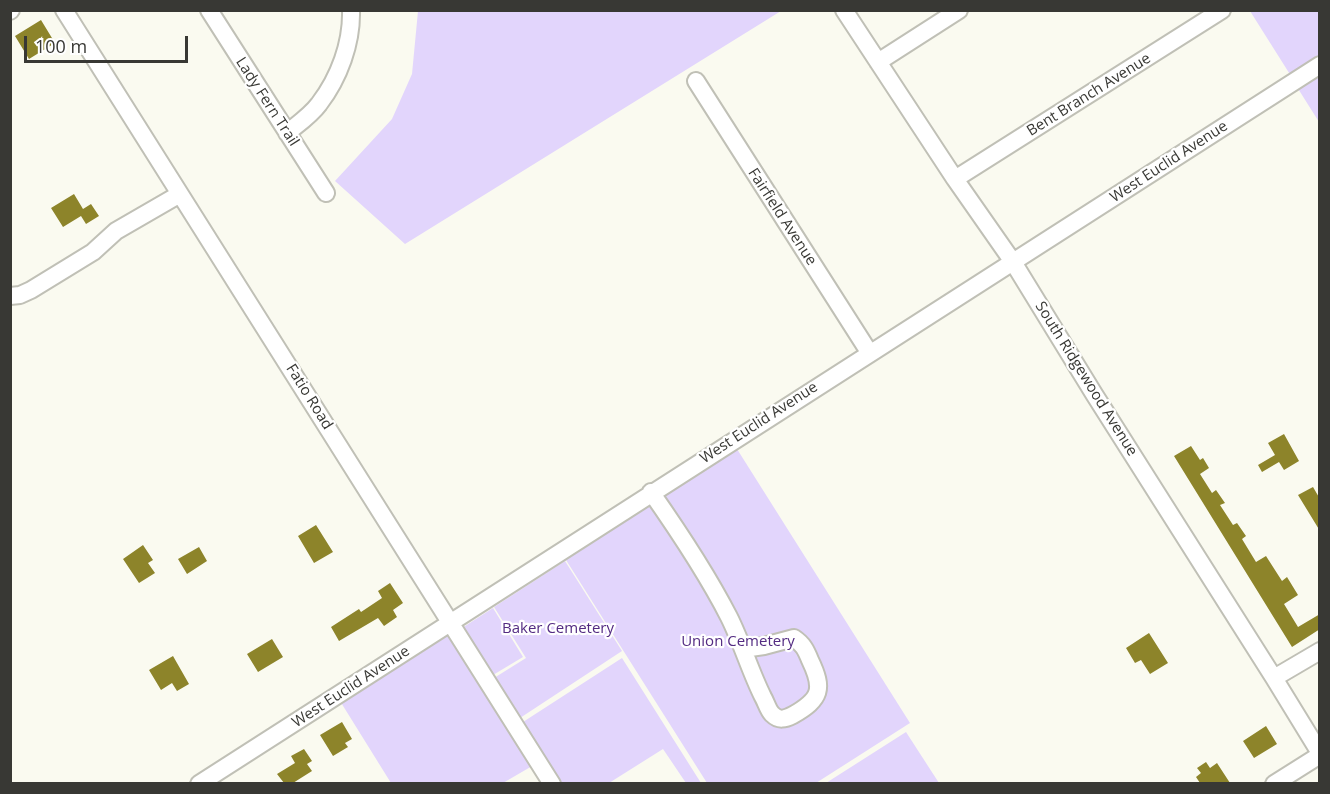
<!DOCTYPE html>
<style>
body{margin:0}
#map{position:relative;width:1330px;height:794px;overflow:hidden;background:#fafaf0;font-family:"Open Sans",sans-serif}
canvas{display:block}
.frame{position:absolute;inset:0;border:12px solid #383834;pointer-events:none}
.scale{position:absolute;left:24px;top:36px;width:164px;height:27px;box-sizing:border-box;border:3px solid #383834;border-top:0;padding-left:8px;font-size:18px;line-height:21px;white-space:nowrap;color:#383834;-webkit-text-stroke:4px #fff;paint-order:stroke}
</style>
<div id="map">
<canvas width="1330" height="794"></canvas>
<div class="frame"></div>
<div class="scale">100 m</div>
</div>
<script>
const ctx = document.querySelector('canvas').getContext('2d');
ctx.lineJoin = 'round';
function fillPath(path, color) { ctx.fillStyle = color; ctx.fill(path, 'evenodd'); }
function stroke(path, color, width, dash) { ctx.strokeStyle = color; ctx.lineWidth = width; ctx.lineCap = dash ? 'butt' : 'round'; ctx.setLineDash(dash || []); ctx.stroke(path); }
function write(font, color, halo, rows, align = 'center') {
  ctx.font = font + ' "Open Sans",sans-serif'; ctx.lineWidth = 4.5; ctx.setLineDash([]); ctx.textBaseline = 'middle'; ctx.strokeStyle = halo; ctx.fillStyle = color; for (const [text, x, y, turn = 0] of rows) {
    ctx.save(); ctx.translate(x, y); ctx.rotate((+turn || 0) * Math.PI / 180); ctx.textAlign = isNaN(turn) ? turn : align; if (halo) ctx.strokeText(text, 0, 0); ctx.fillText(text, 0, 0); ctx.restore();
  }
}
const green = new Path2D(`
 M418 11V10L781 11 405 244 335 181 392 119 412 74Z
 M1250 11H1319V57L1291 76Z
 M1319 73V122L1297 87Z
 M737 449 910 723 816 783H707L566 560Z
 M565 561 622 651 520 718 494 678 526 658 494 607Z
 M493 608 523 657 493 675 462 628Z
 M457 626 523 722 622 658 701 783H686L663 749 609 783H551L539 762 503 783H391L340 701Z
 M906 732 939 783H826Z`);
const building = new Path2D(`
 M41 20 55 43 29 59 15 36Z
 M74 194 83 209 91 204 99 216 86 224 81 216 63 227 51 208Z
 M1284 434 1299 461 1284 470 1279 462 1262 472 1258 465 1275 455 1268 443Z
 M1191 446 1200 460 1203 458 1209 468 1200 474 1212 493 1216 490 1225 503 1220 505 1233 525 1237 523 1246 536 1242 539 1256 562 1266 556 1282 581 1287 577 1298 595 1284 604 1298 627 1320 614V629L1292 647 1174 456Z
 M1313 487 1320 499V531L1298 495Z
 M316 525 333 552 314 563 298 536Z
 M143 545 153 560 148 563 155 573 139 583 123 559Z
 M199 547 207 561 187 574 178 559Z
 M390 583 403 603 393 610 397 617 384 626 378 618 339 641 331 627 359 609 361 612 382 598 378 591Z
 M1149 633 1168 663 1150 674 1141 660 1135 663 1126 648Z
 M272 639 283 657 258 672 247 654Z
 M173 656 189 684 177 691 172 683 161 690 149 670Z
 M342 722 352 739 345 743 348 747 333 756 320 735Z
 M1266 726 1277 744 1254 758 1243 741Z
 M304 749 312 761 307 764 312 771 293 783H284L277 774 295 763 291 756Z
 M1206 762 1210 768 1217 763 1230 783H1200L1196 777 1201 773 1197 768Z`);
const minor = new Path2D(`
 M64 10 552 784
 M209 10 326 193
 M844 10 955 179 1013 262 1094 394 1274 678 1320 753
 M10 11 11 10
 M878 62 959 10
 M696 81 869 352
 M287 133C298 124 311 115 319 104 339 78 352 43 351 10
 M955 179 1222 10
 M10 296 20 295 31 290 93 252 116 231 180 194
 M651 492C679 532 707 574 729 617 742 643 750 671 763 697 766 702 768 710 772 714 779 721 785 719 793 715 821 699 824 689 810 660 806 650 803 644 794 638L764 646 743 649
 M1274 678 1320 651
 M199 784 1320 65
 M1274 784 1320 755`);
const streetNames = [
 ["Bent Branch Avenue",1089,95,-32],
 ["Lady Fern Trail",267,102,57],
 ["West Euclid Avenue",1169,162,-33],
 ["Fairfield Avenue",782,217,57],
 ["South Ridgewood Avenue",1086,379,58],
 ["Fatio Road",309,397,58],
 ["West Euclid Avenue",759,423,-33],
 ["West Euclid Avenue",351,687,-33]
];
const parkNames = [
 ["Baker Cemetery",558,629],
 ["Union Cemetery",738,642]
];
fillPath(green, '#e2d5fc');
fillPath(building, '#8d842a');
stroke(minor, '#c0c0b6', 20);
stroke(minor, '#fff', 16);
write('15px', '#383834', '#fff', streetNames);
write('15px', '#532b82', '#fff', parkNames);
</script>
